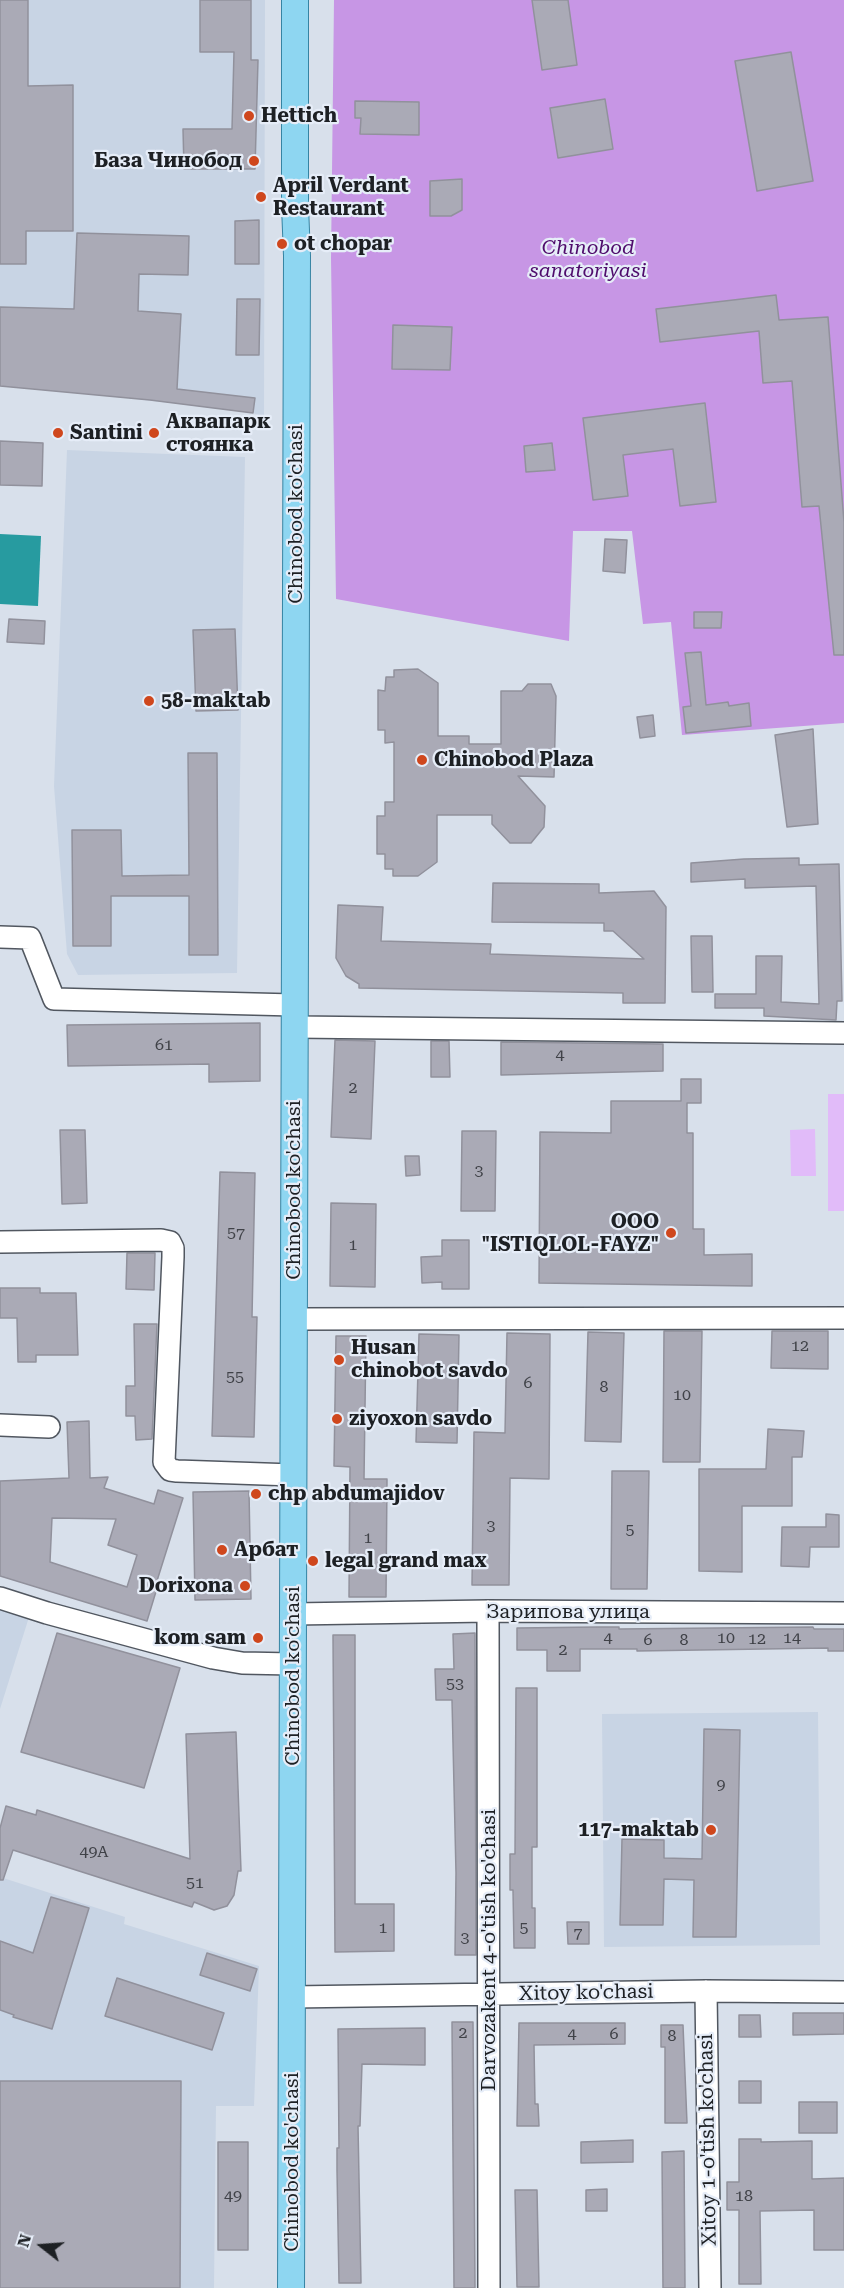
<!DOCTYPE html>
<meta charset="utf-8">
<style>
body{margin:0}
#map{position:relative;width:844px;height:2288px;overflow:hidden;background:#d8e0eb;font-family:"Roboto Serif",serif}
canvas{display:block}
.north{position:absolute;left:12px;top:2216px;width:60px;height:60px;-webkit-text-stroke:4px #e6edf8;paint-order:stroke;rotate:287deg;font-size:16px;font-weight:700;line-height:24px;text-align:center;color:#1d2024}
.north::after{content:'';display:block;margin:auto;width:21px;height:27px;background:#1d2024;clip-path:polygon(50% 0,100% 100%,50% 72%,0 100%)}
</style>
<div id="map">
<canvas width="844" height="2288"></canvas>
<div class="north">N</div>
</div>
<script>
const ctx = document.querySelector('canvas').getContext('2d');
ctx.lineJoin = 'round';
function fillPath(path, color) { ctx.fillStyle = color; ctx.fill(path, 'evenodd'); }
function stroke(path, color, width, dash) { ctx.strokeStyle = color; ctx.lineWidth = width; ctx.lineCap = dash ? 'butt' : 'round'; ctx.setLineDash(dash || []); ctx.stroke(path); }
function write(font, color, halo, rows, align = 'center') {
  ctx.font = font + ' "Roboto Serif",serif'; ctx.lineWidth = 4.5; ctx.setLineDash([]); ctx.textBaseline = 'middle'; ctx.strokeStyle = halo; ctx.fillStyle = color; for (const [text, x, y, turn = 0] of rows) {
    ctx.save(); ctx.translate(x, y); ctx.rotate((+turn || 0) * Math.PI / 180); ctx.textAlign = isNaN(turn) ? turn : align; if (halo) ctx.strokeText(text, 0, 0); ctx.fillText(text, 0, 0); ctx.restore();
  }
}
const built = new Path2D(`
 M0 0H265L264 417 253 413 136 399 0 386Z
 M67 450 245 457 237 973 78 975 67 954 54 786Z
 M0 1604 30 1614 0 1709Z
 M818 1712 820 1945 604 1947 602 1714Z
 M0 1877 125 1917 124 1924 259 1966 254 2106H216L214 2288H0Z`);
const green = new Path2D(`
 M828 1094H844V1211H828Z
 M815 1129 816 1176H791L790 1130Z`);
const forest = new Path2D(`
 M334 0H844V723L682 735 671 622 643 624 632 531H573L569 641 336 599 331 258Z`);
const water = new Path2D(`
 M0 534 41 536 38 606 0 604Z`);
const building = new Path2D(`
 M0 0H28V86L73 85V231H26V264H0Z
 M200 0H251V60H258L255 169H184L183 129H232L234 52H200Z
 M532 0H568L577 65 542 70Z
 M791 52 813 181 757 191 735 61Z
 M605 99 613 149 558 158 550 108Z
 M355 101 419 102V135L360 134 361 118H355Z
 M462 179V210L451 216H430V181Z
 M259 220V264H235V221Z
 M77 233 189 236 188 275 139 274 138 311 181 314 177 389 255 398 253 413 150 400 0 386V307L74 309Z
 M776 295 779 320 828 317 844 522V655H834L819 506 802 507 792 381 763 383 759 331 660 342 656 309Z
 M237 299H260L259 355H236Z
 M393 325 452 327 450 370 392 369Z
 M705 403 716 502 680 506 673 449 623 455 628 496 593 500 583 418Z
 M0 441 43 443 42 486 0 485Z
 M552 443 555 470 526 472 524 446Z
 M605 539 627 540 625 573 603 571Z
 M694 612H722L721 628H694Z
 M9 619 45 621 44 644 7 642Z
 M235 629 238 710 196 711 193 630Z
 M701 652 706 705 728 702 729 706 749 703 751 726 686 733 683 707 691 706 685 653Z
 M418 669 438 683V736H469V744H501V691H522L528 684H551L556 696 554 777 518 776 545 806 544 827 531 843H510L492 824V815H437V862L418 876H393V869H385V854H377V816H385V802H394V742L385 743V730H378V690L385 691 386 677H394V670Z
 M653 715 655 736 640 738 637 717Z
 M813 729 818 824 787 827 775 735Z
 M188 753H217L218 955H189V896H111V946H73L72 830H121L122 876 189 875Z
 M799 858V865L839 864 842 1001H837L836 1020 764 1016V1008H715V994H756V956H782L781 1002 819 1004 816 886 745 888V879L691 882V863L744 859Z
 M493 883 599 884V893L654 891 666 907 665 1003H623V993L359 988V984L346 976 336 958 338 905 383 907 381 941 491 944 490 954 644 959 613 931H604V923L492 922Z
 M691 936H712L713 992H692Z
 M260 1023V1081L209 1082V1064L68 1066 67 1025Z
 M335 1040 375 1041 371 1139 331 1137Z
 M431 1041H449L450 1077H431Z
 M501 1042 663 1044V1071L501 1075Z
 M681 1079H701V1103H687V1133H693V1229H704V1255L752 1254V1286L539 1283 540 1132 611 1133V1101H681Z
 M60 1130H85L87 1203 62 1204Z
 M462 1131H496L495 1211H461Z
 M405 1156H419L420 1175 406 1176Z
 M220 1172 255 1173 252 1317H257L254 1437 212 1436Z
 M331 1203 376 1204 375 1287 330 1286Z
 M442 1240H469V1289H442V1282L422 1283 421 1257 442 1256Z
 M127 1253H155L154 1290 126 1289Z
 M0 1288H40V1293H76L78 1355H36V1362H18L17 1318H0Z
 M134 1324H157L152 1439 136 1440 135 1416H126V1386H135Z
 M664 1331H702L700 1462H663Z
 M772 1331H828V1369L771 1368Z
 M588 1332 624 1333 621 1442 585 1441Z
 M507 1333 550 1334 549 1479 510 1478 509 1585H472L474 1432 505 1433Z
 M419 1334 459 1335 457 1443 416 1442Z
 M336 1336H366L364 1479H387L386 1597H349L350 1467 334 1466Z
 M89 1421 90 1478 108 1477 104 1488 154 1504 158 1490 183 1498 156 1584 158 1585 147 1621 0 1576V1481L69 1478 67 1422ZM52 1518 116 1519 108 1545 137 1555 127 1587 50 1562Z
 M768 1429 804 1431 802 1457H792V1506H742V1572L699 1571V1469H766Z
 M612 1471H649L647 1589H611Z
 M249 1491 251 1599 195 1600 193 1492Z
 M826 1514 839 1515V1547H810L809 1567 781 1566 782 1527H826Z
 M597 1627H619V1629L813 1627 814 1629H844V1651H828V1648L637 1651V1649H580V1671H547V1650H517V1628Z
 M57 1633 180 1668 144 1788 21 1752Z
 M475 1633 476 1955H455L456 1873 452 1700H436L435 1669H454L453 1634Z
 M333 1635H355V1904H394V1951L335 1952Z
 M516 1688H537V1847H532V1908H535V1948H514L513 1890H510V1854H515Z
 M704 1729 740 1730 736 1937H693L694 1880 664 1879 663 1925H620L622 1839 664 1840V1858L702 1859Z
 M236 1732 241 1871H238L234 1895 227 1906 214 1910 194 1902 192 1907 13 1850 3 1880H0V1828L6 1806 36 1815 37 1810 190 1859 186 1734Z
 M51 1897 89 1908 52 2029 13 2017 14 2015 0 2010V1941L33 1953Z
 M567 1922H589V1944H568Z
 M207 1953 257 1969 250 1991 200 1975Z
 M117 1978 224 2013 212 2050 105 2016Z
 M793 2013H844V2034L793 2035Z
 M739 2015H760L761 2037H739Z
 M452 2022H473L475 2288H454Z
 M519 2023H625V2044L534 2045 535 2104H538L539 2126H517Z
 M661 2025H683L687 2123H665V2047H661Z
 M425 2028V2065L362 2064 360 2126H358L361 2283H339L337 2170V2148H339L338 2029Z
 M0 2081H181L180 2288H0Z
 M739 2081H761V2103H739Z
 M799 2102H837V2133H799Z
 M739 2139H761V2142L812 2141V2179L844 2178V2250H814V2210L760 2211 761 2284H739V2210H727V2182H739Z
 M633 2140V2162L581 2163V2142Z
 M218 2142H248V2250H218Z
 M684 2151 685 2288H663L662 2152Z
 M607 2189V2211H586V2190Z
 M515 2190H537L539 2287H517Z`);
const minor = new Path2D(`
 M0 937 30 938 54 999 294 1005
 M295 1027 844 1033
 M0 1242 161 1240 170 1242 173 1248V1257L164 1462 170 1470 177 1471 293 1475
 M294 1319 844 1318
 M0 1425 49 1427
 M0 1598 47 1613 213 1658 242 1663 293 1664
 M488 1611 489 2288
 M293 1614 488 1611 844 1613
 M706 1991 710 2288
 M292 1997 706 1991 844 1992`);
const major = new Path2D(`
 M291 2288 297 256 295 206V0`);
const markers = [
 [249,116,6,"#cf471d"],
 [254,161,6,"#cf471d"],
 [261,197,6,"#cf471d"],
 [282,244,6,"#cf471d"],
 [58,433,6,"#cf471d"],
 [154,433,6,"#cf471d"],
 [149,701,6,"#cf471d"],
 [422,760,6,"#cf471d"],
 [671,1233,6,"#cf471d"],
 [339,1360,6,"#cf471d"],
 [337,1419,6,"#cf471d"],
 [256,1494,6,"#cf471d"],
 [222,1550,6,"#cf471d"],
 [313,1561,6,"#cf471d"],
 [245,1586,6,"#cf471d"],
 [258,1638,6,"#cf471d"],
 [711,1830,6,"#cf471d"]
];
const numberNames = [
 ["61",164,1045],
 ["4",560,1055],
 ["2",353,1088],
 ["3",479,1171],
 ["57",236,1233],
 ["1",353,1245],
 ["12",800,1346],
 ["55",235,1377],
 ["6",528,1383],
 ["8",604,1387],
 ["10",682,1395],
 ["3",491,1526],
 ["5",630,1530],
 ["1",368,1538],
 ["4",608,1638],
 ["10",726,1638],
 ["14",792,1638],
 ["12",757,1639],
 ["6",648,1640],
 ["8",684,1640],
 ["2",563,1650],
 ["53",455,1684],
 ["9",721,1785],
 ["49А",94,1852],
 ["51",195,1883],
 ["1",383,1928],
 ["5",524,1928],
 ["7",578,1933],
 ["3",465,1938],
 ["2",463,2033],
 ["4",572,2034],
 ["6",614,2034],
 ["8",672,2036],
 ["49",233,2196],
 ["18",744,2196]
];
const poiNames = [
 ["Hettich",261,116],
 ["База Чинобод",242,161,"right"],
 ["April Verdant",273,186],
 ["Restaurant",273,209],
 ["ot chopar",294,244],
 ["Аквапарк",166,422],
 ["стоянка",166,445],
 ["Santini",70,433],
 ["58-maktab",161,701],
 ["Chinobod Plaza",434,760],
 ["ООО",659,1222,"right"],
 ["\"ISTIQLOL-FAYZ\"",659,1245,"right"],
 ["Husan",351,1348],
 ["chinobot savdo",351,1371],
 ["ziyoxon savdo",349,1419],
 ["chp abdumajidov",268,1494],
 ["Арбат",234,1550],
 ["legal grand max",325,1561],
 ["Dorixona",233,1586,"right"],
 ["kom sam",246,1638,"right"],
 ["117-maktab",699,1830,"right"]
];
const parkNames = [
 ["Chinobod",588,248],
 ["sanatoriyasi",588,271]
];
const streetNames = [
 ["Chinobod ko'chasi",296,514,-90],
 ["Chinobod ko'chasi",294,1190,-90],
 ["Зарипова улица",568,1612],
 ["Chinobod ko'chasi",293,1676,-90],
 ["Darvozakent 4-o'tish ko'chasi",489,1950,-90],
 ["Xitoy ko'chasi",586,1993,-1],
 ["Xitoy 1-o'tish ko'chasi",708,2140,-91],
 ["Chinobod ko'chasi",292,2162,-90]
];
fillPath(built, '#c8d4e4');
fillPath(green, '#e1bbf9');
fillPath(forest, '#c796e5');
fillPath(water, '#279ba0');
fillPath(building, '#aaaab6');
stroke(building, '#91919c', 1.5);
stroke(minor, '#515760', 24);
stroke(major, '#3684a3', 28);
stroke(minor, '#fff', 21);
stroke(major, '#8ed6f1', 26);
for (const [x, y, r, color] of markers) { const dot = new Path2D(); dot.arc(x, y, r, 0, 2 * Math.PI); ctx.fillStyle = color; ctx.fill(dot); stroke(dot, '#e6edf8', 2); }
write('16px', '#404248', null, numberNames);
write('bold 20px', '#1d2024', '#e6edf8', poiNames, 'left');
write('italic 20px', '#4f0c6c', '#e6edf8', parkNames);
write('20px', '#1d2024', '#e6edf8', streetNames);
</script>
